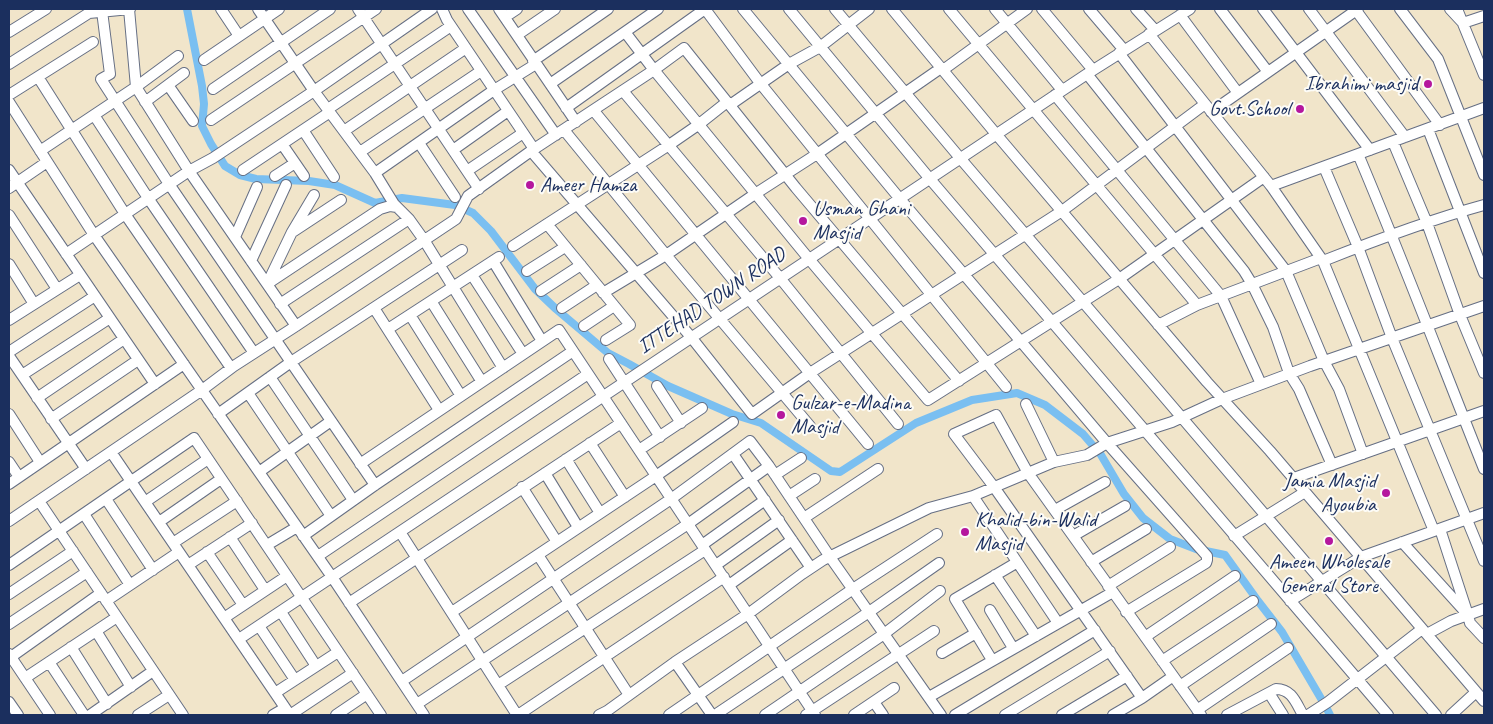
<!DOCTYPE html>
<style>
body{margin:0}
#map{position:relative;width:1493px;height:724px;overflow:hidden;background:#f1e5ca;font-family:Caveat,sans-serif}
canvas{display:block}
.frame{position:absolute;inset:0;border:10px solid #1b2f5e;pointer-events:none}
</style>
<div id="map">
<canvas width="1493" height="724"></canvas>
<div class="frame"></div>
</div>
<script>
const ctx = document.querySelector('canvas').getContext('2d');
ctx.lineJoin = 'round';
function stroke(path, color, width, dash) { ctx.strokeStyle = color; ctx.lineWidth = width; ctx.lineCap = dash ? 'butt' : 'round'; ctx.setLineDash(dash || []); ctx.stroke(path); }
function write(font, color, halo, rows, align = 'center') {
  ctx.font = font + ' Caveat,sans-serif'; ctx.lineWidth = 4; ctx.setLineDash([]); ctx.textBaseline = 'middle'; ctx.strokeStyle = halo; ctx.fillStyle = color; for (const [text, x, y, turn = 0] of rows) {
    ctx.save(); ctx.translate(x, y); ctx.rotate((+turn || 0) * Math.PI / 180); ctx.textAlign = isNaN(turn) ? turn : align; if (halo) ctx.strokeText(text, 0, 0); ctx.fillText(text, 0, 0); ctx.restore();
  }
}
const canal = new Path2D(`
 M187 9 202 86 204 104 202 126 211 144 225 166 240 175 256 179 309 181 335 185 375 203 402 198 455 205 473 213 491 231 535 289 556 309 608 353 629 364 668 386 732 414 761 423 831 471 840 472 916 423 972 400 1017 393 1045 405 1083 434 1101 455 1124 494 1143 518 1170 539 1196 549 1225 555 1258 601 1282 632 1326 707 1330 715`);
const minor = new Path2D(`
 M129 9 136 87 189 171 296 326
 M221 9 239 36
 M258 9 314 91 375 173 394 204 409 219 424 240 503 368
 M358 9 479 189
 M442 9 447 20 534 149
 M468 9 556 135
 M499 9 576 122
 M743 9 900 199 1107 443 1207 556V560L1206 563 1126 612
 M789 9 930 179 1388 715
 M835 9 960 158 1436 715
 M892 9 996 134 1207 382 1270 451 1484 701
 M949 9 1197 305
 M995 9 1062 90
 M1042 9 1093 70
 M1089 9 1124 50
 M1136 9 1155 30
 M1220 9 1268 72
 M1263 9 1370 150
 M1309 9 1405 137
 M1355 9 1440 125
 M1400 9 1438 59 1484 175
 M1450 9 1463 23 1484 16
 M1457 9 1484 75
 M102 11 110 74 101 79 169 184 375 485
 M1180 15 1238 93
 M505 17 517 9
 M9 32 46 9
 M625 32 654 70 684 48 796 188 959 381
 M1149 34 1271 186 1323 261 1434 531
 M517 35 555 9
 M1119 53 1286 271 1324 361 1339 389 1363 454
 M204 60 279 9
 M533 61 608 9
 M9 64 89 13 130 9
 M943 70 1027 9
 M1087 74 1244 271 1252 284 1273 327 1289 373 1299 389 1332 465
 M38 77 125 214 231 368
 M550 84 658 9
 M168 85 193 121
 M213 89 330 9
 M623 91 780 278 898 424
 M9 95 93 42
 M1055 95 1221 296 1261 384
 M9 102 94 235 332 577 424 715
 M145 102 184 73
 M730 105 789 64 820 47 869 9
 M566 108 705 9 760 83 1006 387
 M328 109 451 26
 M594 111 868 444
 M1211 112 1358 9
 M94 115 148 198 254 353
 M211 120 376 9
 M1428 129 1484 273
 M303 130 334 177
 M564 130 666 255 603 293
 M344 131 466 48
 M1393 142 1427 223 1460 315 1484 373
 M419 143 455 197
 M282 144 304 176
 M453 150 508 111
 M40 151 136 87 178 56
 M531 151 691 337 752 414 810 373 1062 211 1205 104
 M360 152 481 71
 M1358 154C1402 258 1442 364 1484 469
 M1324 167 1358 247 1392 338 1484 561
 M9 170 155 384
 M243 170 330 112
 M467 171 523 133
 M375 173 494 90 536 64
 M275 176 295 163
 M1271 186 1484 108
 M9 188 47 162
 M9 215 57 289
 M547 224 630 325 606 340
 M294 231 341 200
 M235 237 257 187
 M513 246 669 145 698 125 727 102
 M66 254 189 171 213 158 314 91 432 9
 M251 261 286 185
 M493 261 542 341
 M1323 261C1376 240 1429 220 1484 205
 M9 264 34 304
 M527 271 565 247
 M472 275 523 354
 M268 282 292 232 314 195
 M267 284 380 209 390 206 397 207
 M541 291 581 265
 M431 301 482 382
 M280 304 409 219
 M374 308 439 410
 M562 308 597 285
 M410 315 461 396
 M9 320 80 275
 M1158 325 1197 305 1321 258
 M584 326 614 306
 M388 329 499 257
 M9 352 95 296
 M9 356 86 469
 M609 359 660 437
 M22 375 110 318
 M270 377 353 500
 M657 386 681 423
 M248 393 331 516
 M37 398 124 339
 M1026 404 1054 462
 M9 414 40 462
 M218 414 291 362 462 250
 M51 419 138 360
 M810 426 666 255 755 194 817 154 941 68
 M590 443 625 497
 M639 450 702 408
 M111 452 290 715
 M733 454 811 568
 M566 459 600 513
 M9 462 19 477
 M360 464 559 330 815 715
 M259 472 331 421
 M545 473 578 527
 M775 475 801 458
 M1294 478 1484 411
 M9 484 184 364
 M522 487 557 542
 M789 496 815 479
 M973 496 1058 623
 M106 499 153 570
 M39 501 183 715
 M145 502 208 459
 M1055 510 1105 482
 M84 514 130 585
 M804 518 878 469
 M9 521 202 390 234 366 296 326 456 219 468 196 531 151 654 70 809 259 928 400 1119 279 1264 177
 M159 522 221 479
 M400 532 517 715
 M303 536 375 485 573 351
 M1073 536 1125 506
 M1234 536 1305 492
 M230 537 265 590
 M1402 542 1468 615 1440 529
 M173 543 237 501
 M267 545 297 527
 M702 545 765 500
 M207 552 243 605
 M538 555 629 695
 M318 556 588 374
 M1091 562 1146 529
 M9 565 194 438 381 715
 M188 565 252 523
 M716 565 779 520
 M995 575 1036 636
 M729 585 792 540
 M1108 586 1170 547
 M9 594 73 551
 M106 601 179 552
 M1290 601 1361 557 1484 513
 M349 603 621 423
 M990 610 1013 648
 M281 612 316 666
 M452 612 656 476 733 422
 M1468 615 1470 623 1484 638
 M224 618 287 576
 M9 624 87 572
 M259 626 295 680
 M96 631 131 687
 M1427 634 1451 621 1484 609
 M1145 637 1235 576
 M239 639 1087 74 1190 9
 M71 647 107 704
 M942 653 976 633
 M9 654 50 715
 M11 657 101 593
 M992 660 955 599 1016 563
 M1162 661 1253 601
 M49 662 84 715
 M675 662 712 715
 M1172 677 1142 698 994 487 954 434 996 415 1028 473 1201 715
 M25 678 117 617
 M402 681 671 499 750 441 769 466
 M498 685 705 550
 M1180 686 1271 624
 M275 693 338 652
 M1269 693 1283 715
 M929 697 1113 592
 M9 702 18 715
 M874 702 883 715
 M417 704 688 524 769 466 830 557 941 715
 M1197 710 1288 648
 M90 715 153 671
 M138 715 169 695
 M273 715 285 708
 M290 715 353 673
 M336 715 367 694
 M518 715 724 577
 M599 715 607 711 675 662 748 614 802 574 823 560 929 508 973 496 1054 462 1087 455 1107 443 1172 422 1222 399 1310 366 1484 306
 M669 715 853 589 937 534
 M715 715 869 612 939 563
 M765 715 884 634 940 591
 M806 715 934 631
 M854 715 894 688
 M955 715 1095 630
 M1005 715 1110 651
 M1062 715 1127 676
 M1113 715 1142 698
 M1227 715 1276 689C1292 689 1296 703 1303 715
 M1308 715 1328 702 1422 629
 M1451 715 1476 692`);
const markers = [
 [1428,84,5,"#b5179e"],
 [1300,109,5,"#b5179e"],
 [530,185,5,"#b5179e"],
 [803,221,5,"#b5179e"],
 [781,415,5,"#b5179e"],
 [1386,493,5,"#b5179e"],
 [965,532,5,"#b5179e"],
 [1329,541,5,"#b5179e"]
];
const poiNames = [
 ["Ibrahimi masjid",1418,84,"right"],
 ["Govt.School",1290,109,"right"],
 ["Ameer Hamza",540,185],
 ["Usman Ghani",813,209],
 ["Masjid",813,233],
 ["Gulzar-e-Madina",791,403],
 ["Masjid",791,427],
 ["Jamia Masjid",1376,481,"right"],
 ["Ayoubia",1376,505,"right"],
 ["Khalid-bin-Walid",975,520],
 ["Masjid",975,544],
 ["Ameen Wholesale",1329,562,"center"],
 ["General Store",1329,586,"center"]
];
const streetNames = [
 ["ITTEHAD TOWN ROAD",712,301,-34]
];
stroke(canal, '#7abff1', 8);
stroke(minor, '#666f84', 12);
stroke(minor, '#fff', 10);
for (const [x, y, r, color] of markers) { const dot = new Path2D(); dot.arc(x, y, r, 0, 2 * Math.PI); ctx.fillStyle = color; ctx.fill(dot); stroke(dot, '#fdfcf7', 2); }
write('21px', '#1b2f5e', '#fdfcf7', poiNames, 'left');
write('21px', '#1b2f5e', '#fdfcf7', streetNames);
</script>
